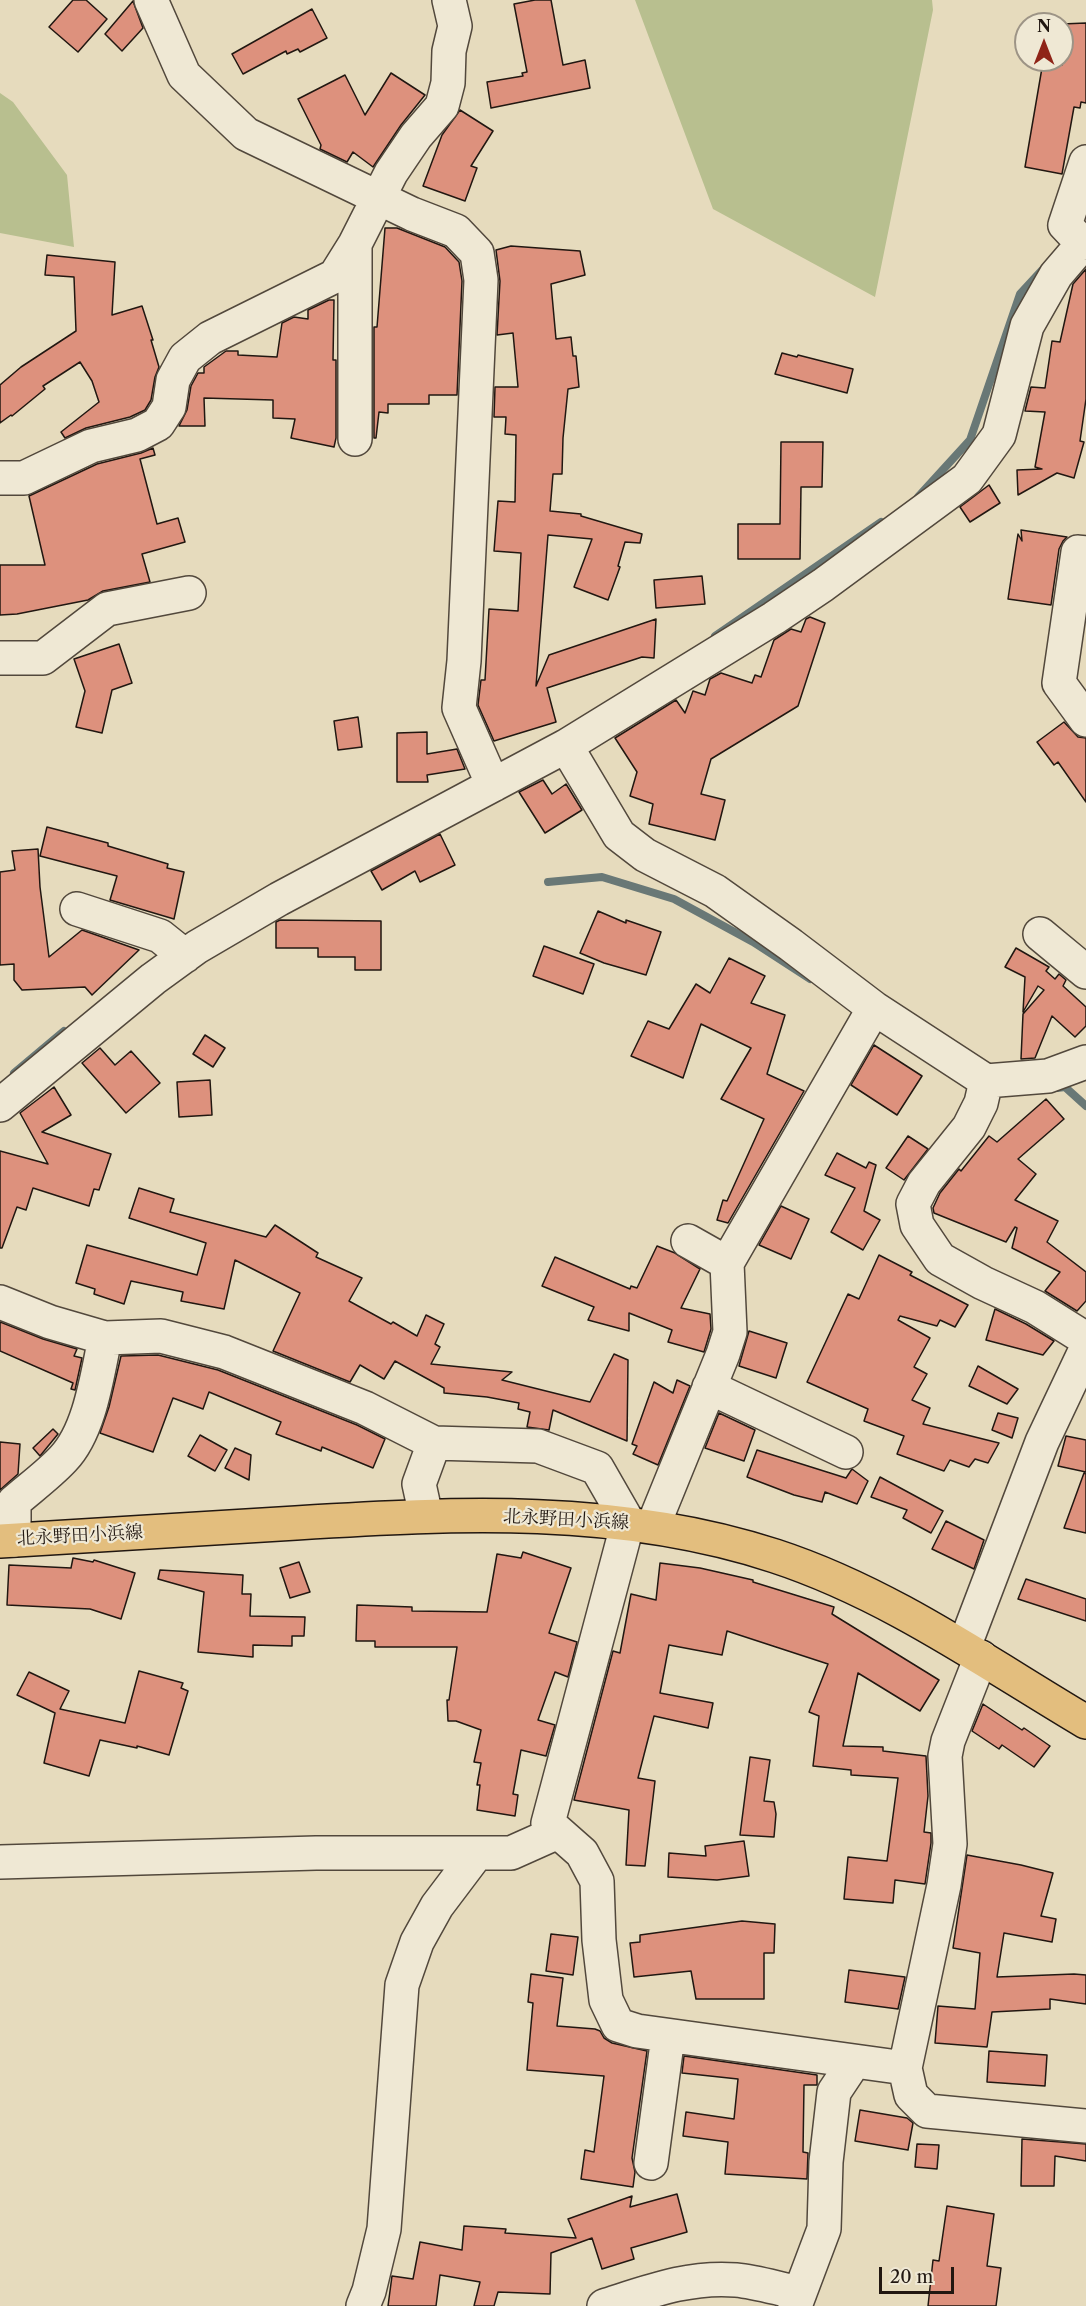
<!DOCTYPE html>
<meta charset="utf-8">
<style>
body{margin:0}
#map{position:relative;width:1086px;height:2306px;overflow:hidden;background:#e6dbbd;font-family:"Libre Caslon Text",serif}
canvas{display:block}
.north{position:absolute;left:1014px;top:12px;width:60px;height:60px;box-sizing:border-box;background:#efe8d4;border:2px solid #9d9486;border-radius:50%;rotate:0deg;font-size:16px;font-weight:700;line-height:24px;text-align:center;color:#211711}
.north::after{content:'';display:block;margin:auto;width:21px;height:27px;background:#8f2418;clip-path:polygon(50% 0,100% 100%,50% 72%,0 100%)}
.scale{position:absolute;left:879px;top:2267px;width:75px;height:27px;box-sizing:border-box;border:3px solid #211711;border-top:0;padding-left:8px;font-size:18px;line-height:21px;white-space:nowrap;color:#211711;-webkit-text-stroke:4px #efe8d4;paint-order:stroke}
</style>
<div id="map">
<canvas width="1086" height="2306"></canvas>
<div class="north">N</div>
<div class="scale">20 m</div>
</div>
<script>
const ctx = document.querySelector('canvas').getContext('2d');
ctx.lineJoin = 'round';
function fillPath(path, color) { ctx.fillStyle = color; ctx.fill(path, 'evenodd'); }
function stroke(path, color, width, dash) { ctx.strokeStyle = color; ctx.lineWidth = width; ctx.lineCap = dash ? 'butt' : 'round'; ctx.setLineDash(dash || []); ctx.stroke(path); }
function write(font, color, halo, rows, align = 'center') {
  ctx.font = font + ' "Libre Caslon Text","Noto Serif JP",serif'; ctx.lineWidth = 4.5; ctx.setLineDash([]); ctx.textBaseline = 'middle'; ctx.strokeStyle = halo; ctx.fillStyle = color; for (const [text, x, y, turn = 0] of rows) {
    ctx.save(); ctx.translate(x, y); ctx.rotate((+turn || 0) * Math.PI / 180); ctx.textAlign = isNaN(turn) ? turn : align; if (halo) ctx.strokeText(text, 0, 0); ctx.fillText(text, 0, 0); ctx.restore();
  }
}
const green = new Path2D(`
 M635 0H932L933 10 875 297 713 209Z
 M0 93 13 102 67 175 74 247 0 233Z`);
const stream = new Path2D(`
 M918 497 970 440 1020 294 1044 268
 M715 636 881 522
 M548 882 602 877 674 899 753 942 810 979
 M14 1073 64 1031
 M1057 1088 1065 1087 1086 1106`);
const building = new Path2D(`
 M73 0H86L107 19 78 52 49 27Z
 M535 0H551L563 65 585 60 590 88 491 108 487 82 523 76 522 73 527 72 514 4Z
 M133 1 143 28 122 51 105 34Z
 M312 9 327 38 300 52 298 49 287 54 286 51 243 74 232 54Z
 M1086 23V103L1081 102 1080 108 1074 107 1062 174 1025 167 1043 62 1062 65V24Z
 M391 73 425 95 401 125 373 167 353 152 347 162 320 149 321 145 298 99 345 75 365 115Z
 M460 110 493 131 471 166 477 168 465 201 423 186 442 135Z
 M385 228H397L445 247 459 262 462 281 457 395H429V404H388V413L379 412 376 438H374V327H377Z
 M511 246 580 251 585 275 551 284 556 339 571 337 573 356H576L579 387 568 389 563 438 562 474H553L550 511 581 514V516L642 534 640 543 625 542 618 566 620 567 608 600 574 587 592 539 548 535 536 686 549 655 656 619 654 658 642 657 547 688 556 722 494 741 478 705 481 680H485L489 609 518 611 521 553 494 551 498 501 515 502 516 435 505 434 506 417H494L495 387H518L513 333 497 335 500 281 496 250Z
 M47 255 115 262 112 315 142 306 153 340H151L159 367 155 377 151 400 145 410 130 417 86 428 65 438 61 432 99 402 92 381 80 362 43 386 45 389 12 416 11 415 0 423V385L21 367 76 331 74 277 45 275Z
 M1086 269V399L1080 441 1084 442 1074 478 1057 473 1018 495 1017 470 1042 469 1035 467 1045 412 1025 411 1031 387 1045 388 1052 341 1060 342 1073 284Z
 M329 300H334L333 360H336V438L334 447 291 438 295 419 273 418V400L204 398 205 426H179L187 410 191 386 198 373H204V367L226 351H238V355L277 357 282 323 294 317 308 319V310Z
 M782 353 797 357 798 355 853 369 847 393 775 374Z
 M781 442H823L822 487H801L800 559H738V524H780Z
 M153 448 155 455 140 459 157 524 178 518 185 542 142 554 150 582 103 591 88 600 17 614 0 615V565H45L29 496 97 464 141 453Z
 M989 485 1000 503 970 522 960 507Z
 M1021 530 1067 537 1063 541 1059 549 1051 605 1008 599 1018 534 1022 541Z
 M702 576 705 604 656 608 654 580Z
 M810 617 825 623 798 706 711 759 701 794 725 800 715 840 649 824 653 804 630 796 637 772 615 738 676 700 685 713 693 691 705 695 710 679 721 673 752 683 755 675 761 677 774 640 791 629 801 632 806 619Z
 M119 644 132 683 112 690 102 733 76 727 85 691 74 659Z
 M358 717 362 747 338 750 334 721Z
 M1064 722 1078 737 1086 738V802L1058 762 1054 765 1037 742Z
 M427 732V754L457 749 465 769 427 775 428 782H397V733Z
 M543 780 552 794 566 784 582 810 545 833 519 792Z
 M47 827 108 843V846L168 864 167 868 184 872 174 919 110 900 117 876 40 856Z
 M440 834 455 865 420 882 415 871 382 890 371 871Z
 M38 849 40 887 49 957 82 930 139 950 92 995 85 987 22 990 14 980V964L0 965V872L15 870 12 851Z
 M598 911 626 923V920L661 932 646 975 604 963 580 953Z
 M280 920 381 921V970H355V957H318V948H276V922Z
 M544 946 594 964 583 994 533 976Z
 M1016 948 1049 967 1046 971 1055 979 1059 974 1066 980 1063 986 1086 1007V1026L1075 1037 1052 1016 1035 1058 1021 1059 1023 1014 1044 990 1038 986 1023 1012 1025 977 1005 967Z
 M729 958 765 976 751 1003 785 1015 767 1074 804 1091 728 1223 717 1220 723 1200 727 1201 764 1119 721 1099 751 1048 701 1024 683 1078 631 1056 648 1021 669 1029 696 984 710 993Z
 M205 1035 225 1048 213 1067 193 1054Z
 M874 1045 922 1076 897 1115 851 1085Z
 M100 1048 115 1065 131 1051 160 1083 126 1113 82 1063Z
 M210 1080 212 1115 179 1117 177 1082Z
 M54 1087 71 1115 42 1132 111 1154 99 1190 94 1189 89 1206 33 1188 26 1210 17 1207 2 1248H0V1151L48 1164 20 1113Z
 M1046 1099 1064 1119 1018 1159 1036 1174 1015 1200 1058 1221 1047 1242 1086 1272V1301L1077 1311 1045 1291 1060 1272 1012 1248 1017 1228 1015 1227 1006 1242 934 1213 933 1208 940 1193 959 1169 961 1171 989 1136 997 1142Z
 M908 1136 928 1149 904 1180 886 1168Z
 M837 1153 866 1168 869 1162 876 1165 864 1211 880 1220 863 1250 831 1232 855 1188 825 1175Z
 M139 1188 174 1199 170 1212 266 1237 275 1225 318 1253 316 1257 362 1278 349 1301 391 1324 393 1322 417 1336 426 1315 444 1324 435 1344 440 1347 431 1364 512 1372 502 1380 590 1402 614 1354 628 1360 627 1441 553 1410 549 1430 527 1427 530 1412 518 1409 519 1403 487 1397 444 1393V1388L395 1361 384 1379 360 1365 350 1382 273 1351 300 1293 235 1260 224 1309 181 1301 183 1292 131 1281 124 1304 94 1294 95 1289 76 1283 87 1245 197 1275 206 1243 129 1218Z
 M781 1206 809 1219 791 1259 759 1245Z
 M657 1246 675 1253 700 1269 681 1308 710 1314 711 1329 704 1352 668 1342 672 1330 629 1313V1331L588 1320 594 1307 542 1286 555 1257 630 1289 631 1286 637 1288Z
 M879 1255 912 1272 910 1275 968 1305 955 1327 940 1320 937 1326 900 1316 898 1320 930 1338 914 1367 927 1374 912 1400 930 1408 923 1424 999 1443 988 1463 975 1459 969 1467 950 1460 944 1471 897 1454 904 1436 864 1421 868 1409 807 1382 848 1294 859 1299Z
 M995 1309 1026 1324 1054 1341 1043 1355 986 1340Z
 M0 1322 43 1339 77 1349 74 1356 82 1358 75 1390 71 1389 73 1383 0 1351Z
 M749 1331 787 1343 776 1378 739 1366Z
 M158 1355 218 1370 357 1425 385 1439 373 1468 322 1447 321 1451 276 1434 281 1422 209 1392 203 1409 173 1398 153 1452 100 1433 109 1407 121 1356Z
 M978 1366 1018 1389 1007 1404 969 1386Z
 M677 1380 690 1386 658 1465 633 1454 637 1446 632 1444 654 1382 673 1393Z
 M719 1413 755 1430 744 1461 705 1448Z
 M998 1413 1018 1418 1012 1438 992 1430Z
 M53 1429 58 1434 40 1456 33 1448Z
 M200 1435 227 1450 215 1471 188 1456Z
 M1066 1436 1086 1440V1472L1058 1466Z
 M0 1442 20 1444 18 1474 0 1490Z
 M235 1448 251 1455 249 1480 225 1468Z
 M757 1450 846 1478 852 1469 868 1481 857 1504 825 1492 822 1502 794 1495 747 1477Z
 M1084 1473 1086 1474V1533L1064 1528Z
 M880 1477 943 1511 931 1533 903 1518 907 1510 871 1497Z
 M946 1521 984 1540 974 1569 932 1549Z
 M523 1552 571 1568 549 1633 577 1642 568 1677 555 1672 538 1720 555 1725 546 1756 521 1750 513 1794 518 1795 515 1816 477 1810 480 1785H477L481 1763 474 1762 481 1730 456 1721H448L447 1700H449L457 1647H375V1641H356L357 1605 412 1607V1611L487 1612 497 1554 521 1558Z
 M73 1558 93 1562 94 1560 135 1573 121 1619 90 1609 7 1605 9 1565 71 1568Z
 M299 1562 310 1592 290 1598 280 1568Z
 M660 1563 700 1568 753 1580V1582L834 1607 832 1614 939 1680 920 1711 858 1673 843 1746 883 1747V1751L926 1756 928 1796 924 1832 931 1833V1843L925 1884 895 1880 893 1903 844 1899 848 1857 887 1861 898 1778 851 1775V1770L813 1766 819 1716 809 1712 828 1664 727 1631 722 1655 669 1645 660 1693 713 1703 708 1728 654 1716 638 1778 655 1781 645 1866 626 1865 629 1810 574 1800 613 1651 620 1653 631 1594 656 1600Z
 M160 1570 243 1575 242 1594H251L250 1616 305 1617 304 1636H292V1646L253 1645V1657L198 1652 204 1592 158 1579Z
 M1026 1579 1086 1599V1621L1018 1599Z
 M139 1671 183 1683 181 1688 188 1691 169 1755 137 1746V1748L100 1740 89 1776 44 1763 55 1713 17 1695 29 1672 69 1691 60 1709 125 1723Z
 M983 1704 1022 1730 1024 1728 1050 1746 1034 1767 1002 1745 999 1749 972 1731Z
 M750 1757 770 1760 764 1801 774 1802 776 1814 774 1837 740 1835Z
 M744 1841 749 1876 717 1880 668 1877 669 1853 706 1856 705 1846Z
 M967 1855 1021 1865 1053 1873 1041 1916 1056 1919 1052 1942 1004 1933 997 1977 1074 1974 1086 1975V2004L1050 1999V2009L992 2012 987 2047 935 2043 938 2006 975 2009 980 1953 953 1948Z
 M742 1921 775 1924 774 1953H764V1999H696L691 1971 634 1977 630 1943 640 1942V1935Z
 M551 1934 578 1937 573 1975 546 1971Z
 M849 1970 905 1977 898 2009 845 2002Z
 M531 1974 563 1978 557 2026 595 2029 600 2031 604 2038 612 2043 647 2051 632 2158 635 2172 633 2187 581 2179 585 2150 594 2152 604 2076 527 2070 533 2003 528 2002Z
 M989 2051 1047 2055 1045 2086 987 2082Z
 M684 2056 817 2075V2085H804L803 2152 808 2153 807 2179 725 2174 728 2142 683 2136 686 2112 734 2119 738 2079 682 2073Z
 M860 2110 907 2118 913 2123 908 2150 855 2141Z
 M1022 2139 1086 2144V2161L1055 2156 1054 2186H1021Z
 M917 2144 939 2145 937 2169 915 2167Z
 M677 2194 687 2232 631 2248 634 2259 602 2269 592 2238 551 2253 550 2294 498 2292 494 2306H474L480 2282 440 2275 436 2306H388L392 2276 413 2279 420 2242 462 2250 464 2226 506 2229 505 2233 576 2238 568 2219 632 2196 630 2207Z
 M947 2206 994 2214 987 2266 1001 2268 996 2306H928L933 2260 939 2261Z`);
const minor = new Path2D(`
 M151 0 184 75 246 134 412 214 456 231 477 253 481 280 464 661 459 708 493 785
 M1082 243 1065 225 1086 162
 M355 244V439
 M0 478H24L91 446 137 435 158 424 169 407 173 380 185 358 210 338 335 276 355 244 391 173 416 136 442 106 448 83 449 51 455 26 449 0
 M1086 553 1078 552 1059 683 1086 720
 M0 658H43L107 609 189 593
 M566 746 619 835 645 855 715 891 791 945 874 1008 986 1081 1048 1076 1086 1062
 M77 909 160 936 185 956
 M1040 934 1086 972
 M986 1081 981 1103 969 1127 924 1183 913 1204 917 1225 940 1259 983 1283 1035 1307 1086 1339
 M0 1105 153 979 197 947 279 899 566 746 774 618 823 585 967 479 999 435 1027 326 1056 275 1086 240
 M688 1241 727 1263
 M0 1302 50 1322 105 1338 161 1336 224 1352 365 1408 434 1443 538 1446 597 1468 628 1522 548 1823 582 1853 597 1881 599 1940 606 2000 618 2025 637 2031 905 2068
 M709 1387 846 1452
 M426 1516 419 1484 434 1443
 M653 1526 723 1354 730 1332 727 1263 874 1008
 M14 1540V1502C30 1488 48 1475 63 1459 90 1431 97 1376 105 1338
 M964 1647 1042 1442 1086 1349
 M981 1657 948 1741 945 1756 950 1844 944 1885 905 2068 911 2095 927 2111 1086 2126
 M0 1862 316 1853H511L558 1832
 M651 2163 668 2036
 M363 2306 369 2291 384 2229 402 1985 417 1942 437 1906 477 1853
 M604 2306C648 2292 689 2276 736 2280 757 2282 779 2289 800 2293
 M795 2306 824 2229 826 2162 834 2092 854 2062`);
const major = new Path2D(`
 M0 1541C99 1535 197 1529 296 1523 458 1513 619 1505 775 1556 888 1593 985 1662 1086 1722`);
const streetNames = [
 ["北永野田小浜線",566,1520,3],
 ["北永野田小浜線",80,1536,-3]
];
fillPath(green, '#b8bf8f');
stroke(stream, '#697876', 8);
fillPath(building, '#dd917d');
stroke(building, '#211711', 1.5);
stroke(minor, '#52483c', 36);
stroke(major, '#211711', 36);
stroke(minor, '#efe8d4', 33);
stroke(major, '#e3be7e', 33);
write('18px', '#211711', '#efe8d4', streetNames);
</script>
